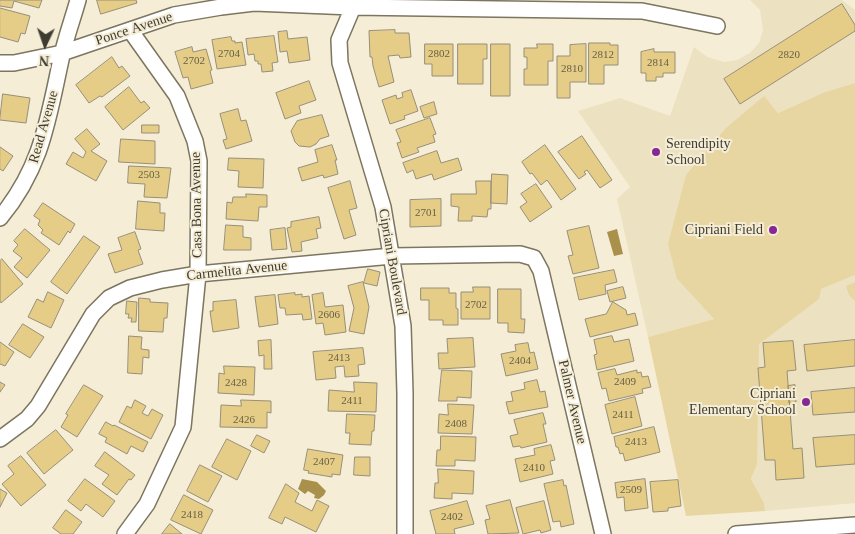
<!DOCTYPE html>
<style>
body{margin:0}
#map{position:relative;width:855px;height:534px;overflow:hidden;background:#f5edd5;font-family:"Times New Roman",serif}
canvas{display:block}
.north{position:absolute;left:20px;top:20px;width:50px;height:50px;-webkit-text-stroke:4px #f5edd5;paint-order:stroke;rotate:183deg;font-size:14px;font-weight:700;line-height:20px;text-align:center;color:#3e3b31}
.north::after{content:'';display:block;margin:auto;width:18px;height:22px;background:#3e3b31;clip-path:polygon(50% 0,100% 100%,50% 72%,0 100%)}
</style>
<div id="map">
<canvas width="855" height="534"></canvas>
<div class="north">N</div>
</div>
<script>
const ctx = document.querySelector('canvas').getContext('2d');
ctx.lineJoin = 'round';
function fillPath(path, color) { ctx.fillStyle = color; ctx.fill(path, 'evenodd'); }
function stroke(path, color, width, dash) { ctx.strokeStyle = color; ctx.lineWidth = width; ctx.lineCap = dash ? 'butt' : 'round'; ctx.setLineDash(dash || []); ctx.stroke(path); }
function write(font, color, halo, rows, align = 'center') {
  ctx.font = font + ' "Times New Roman",serif'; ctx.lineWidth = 4; ctx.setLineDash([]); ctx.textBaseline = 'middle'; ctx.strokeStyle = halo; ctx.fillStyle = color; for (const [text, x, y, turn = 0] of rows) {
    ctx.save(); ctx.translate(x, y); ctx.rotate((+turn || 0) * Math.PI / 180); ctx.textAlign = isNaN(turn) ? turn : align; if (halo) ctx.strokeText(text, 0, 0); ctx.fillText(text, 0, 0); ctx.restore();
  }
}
const built = new Path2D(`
 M750 0H842L855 10V83L825 92 778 113 763 96 677 279 714 319 648 337 617 199 630 187 578 111 620 98 670 116 694 47 707 57 724 62 737 60 750 53 759 43 763 30 760 10Z
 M855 275V503L765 511 764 503 751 479 757 464 756 378 759 344 821 289Z`);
const green = new Path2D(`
 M855 83V275L821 289 819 299 759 344 757 464 751 479 764 503 765 511 686 516 648 337 714 319 677 279 668 244 686 175 725 129 764 96 778 113 825 92Z
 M855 282V301L849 295 846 286Z`);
const water = new Path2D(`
 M617 229 623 254 614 256 607 232Z
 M302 479 317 482 326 491 324 495 319 499 314 498 315 495 308 491 305 494 298 489Z`);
const building = new Path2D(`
 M0 0H42L39 8 14 1 12 8 0 6Z
 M97 0H136L137 3 101 14Z
 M842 4 855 25V31L740 104 724 79Z
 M0 8 30 16 25 34 21 33 18 42 0 37Z
 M395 30V33H409L411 57 400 58 399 55 388 56 394 82 379 87 373 66 372 57H370L369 31Z
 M287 31 288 39 307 37 310 60 289 63 287 51 280 52 278 32Z
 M274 36 278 62 272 63 273 71 262 72 261 64H258V61H255L254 54 248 55 246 39Z
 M231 37 232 41H235V43L242 42 246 65 217 69 212 40Z
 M589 43H610V45H618V65H604V84H589Z
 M425 44H453V76H432V64H425Z
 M458 44H487V59H483V84H458Z
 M491 44H510V96H491Z
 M537 44H553V61H548V85H524V69H527V57H524V48H537Z
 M586 44V82H570V98H557V56H570V45Z
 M192 47 193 52 206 49 212 70 210 71 213 83 191 89 188 77 183 78 175 52Z
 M654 49V52H675V73H663V77H656V81H646V73H641V52Z
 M112 57 119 68 122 66 130 76 102 97 100 96 89 103 76 85Z
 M309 81 316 100 299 106 301 113 285 119 276 93Z
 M129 87 141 103 144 101 150 108 123 130 105 107Z
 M411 90 418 111 404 116 405 119 390 124 382 100 396 95 397 99 403 97 402 93Z
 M3 94 30 98 26 123 0 120Z
 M434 102 437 114 424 118 420 107Z
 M238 109 241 121 246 120 252 141 226 149 223 140 227 139 220 114Z
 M322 115 329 136 320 139 316 144 310 147 299 146 295 142 291 131 297 121Z
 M430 118 436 134 433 135 435 142 417 148 419 152 402 158 397 143 401 142 396 130Z
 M142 125H159V133H142Z
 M87 129 100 144 91 151 107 161 96 181 66 164 73 152 83 158 86 152 75 139Z
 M582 136 612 180 600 188 587 170 584 172 586 174 579 179 558 152Z
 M121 139 155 141V164L119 162Z
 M332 145 337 160H335L338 174 324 178 323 175 302 181 298 168 318 162 315 150Z
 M545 145 576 189 561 200 547 180 541 185 532 173 530 174 522 162Z
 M0 147 13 156 3 171 0 169Z
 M437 151 441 163 458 158 462 170 434 180 432 174 416 179 413 170 407 173 403 163Z
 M229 158 264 159 263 188 238 187 239 171 228 170Z
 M129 166 171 168 167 198 144 197 145 184 128 183Z
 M492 174 508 175 507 204 491 203Z
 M350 181 357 208 349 210 356 235 344 239 328 188Z
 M476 181H491V209H488L487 217 472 216V221H458L459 207 451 206V194H476Z
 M536 184 552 207 530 222 520 207 527 202 521 194Z
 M246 194 267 195V207H259L258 221 226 219 227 202 232 203 233 197H246Z
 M441 199V226L410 227V200Z
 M138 201 160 203V213H165L164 231 136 229Z
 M43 203 75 224 70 233 68 231 59 245 41 233 43 230 38 225 40 220 34 216Z
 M319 217 321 228 316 229 318 238 301 242 302 251 292 252 287 228 291 227V222Z
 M226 225 243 226V237L251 238V250H224Z
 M589 226 599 268 573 274 568 256 573 255 567 231Z
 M285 228 287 249 272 250 270 230Z
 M25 229 50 250 27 278 14 267 22 258 13 251 18 245 14 241Z
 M135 232 141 249 138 250 143 264 115 273 108 254 122 250 118 238Z
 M84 236 100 247 67 294 51 282Z
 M2 259 23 284 1 303 0 301V261Z
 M368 269 380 272 377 286 364 283Z
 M614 270 617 282 605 285 606 294 579 300 574 278Z
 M363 282 369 307 364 334 349 331 354 308 348 286Z
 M473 287H490V319H461V292H473Z
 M623 287 626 298 610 302 607 291Z
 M421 288H449V293H456V308L458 309V325H443V320H429V300H421Z
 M498 289H521V319H525L524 333 508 332V323H498Z
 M48 292 64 300 51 328 28 317 37 299 43 302Z
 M295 293V295L302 294V297L309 296 312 319 303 320 302 314 286 315 285 308H280L278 295Z
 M323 293 325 307 343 305 346 332 325 335 323 323 316 324 312 295Z
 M275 295 278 324 259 327 255 297Z
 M139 298 150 299V302L168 303 167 318H164L163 332 139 331Z
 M236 300 239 328 213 332 210 311H213V302Z
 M127 301 137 302 136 322H131L132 318H128L129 314H126Z
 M613 302 626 310 627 315 635 313 638 325 590 337 585 319 606 314Z
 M23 324 44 337 30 358 9 345Z
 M129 336 142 337 141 349 149 350V358L143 357 142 374 128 373Z
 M612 336 614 342 629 339 634 361 597 370 594 355 597 354 594 340Z
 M473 338 475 367 439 369 438 353H448L447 339Z
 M271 340 272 369H264V355L259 356 258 341Z
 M855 340V366L807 371 804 345Z
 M793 341 796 370 787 371 793 449 802 448 804 478 776 480 775 460H765L758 368 765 367 763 343Z
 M0 342 14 352 5 366 0 364Z
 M528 343 530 353 534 352 538 369 506 376 501 354 516 351 515 345Z
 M363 348 365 364 358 365 359 376 345 377 344 366 335 367 336 378 316 380 313 352Z
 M224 366 255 367 254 395 218 393 219 373 224 374Z
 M615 369 617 375 637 370V373L641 372 642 377 648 376 651 387 642 389 643 393 609 401 606 388 602 389 598 373Z
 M442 370 472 371 471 398 457 397V401H439Z
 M537 380 540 392 545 391 548 407 509 414 506 402 513 401 511 392 525 389 524 383Z
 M0 382 5 385 0 392Z
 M354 382 377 383 376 412 328 411 329 390 354 392Z
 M84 385 103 396 77 437 61 427 68 415 66 414Z
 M795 385 796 402 789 403 788 386Z
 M855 388V412L813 415 811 392Z
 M635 397 642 426 612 434 605 405Z
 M135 400 146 406 142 413 148 416 152 409 163 415 151 439 119 422 127 406 131 408Z
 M241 400 271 401V413L267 412V428L220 427 221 405 241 406Z
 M448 404 474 405 472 434 438 433 439 414 448 415Z
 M543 413 546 424H543L547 442 521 448 520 446 513 447 510 436 518 434 514 420Z
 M347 414 375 415 374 431H372L371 445 349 444 350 433H346Z
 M106 422 113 426 114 425 148 442 143 452 131 446 127 454 105 442 107 438 99 434Z
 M654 427 660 452 625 461 623 453 620 454 618 447H616L614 437Z
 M56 430 73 450 44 474 27 453Z
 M257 435 270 441 264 453 251 446Z
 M855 435V464L816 467 813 438Z
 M441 436 476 437 475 461 455 460V466H436L437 450H440Z
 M227 439 251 451 237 480 212 467Z
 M551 445 555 460 550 461 553 474 520 482 515 459 535 455 534 449Z
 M308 449 343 455 340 475 332 474V477L308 473 309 471 304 470Z
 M105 452 135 475 131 480 129 479 117 495 102 484 109 475 95 466Z
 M21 456 46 485 21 506 2 484 14 474 8 466Z
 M355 457H370V476L354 475Z
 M200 465 222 476 208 502 187 491Z
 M438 469 474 471 473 494 452 493V499L434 498 435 483H438Z
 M85 479 115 501 103 517 86 504 81 511 68 501Z
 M645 479 648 508 625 511 624 497 617 498 615 483Z
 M563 480 564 486 566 485 574 524 561 527 560 521 553 522 544 484Z
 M678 480 681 506 668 508V511L653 512 650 482Z
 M286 484 299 493 295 502 312 511 317 500 329 506 316 532 285 517 282 524 269 518Z
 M0 489 7 493 0 507Z
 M184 495 213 510 201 534 171 520Z
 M510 500 519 533 488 534 485 520 490 519 486 506Z
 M467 501 474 524 454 529 455 534H436L430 511Z
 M544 501 551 530 541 533 540 530 523 534 516 508Z
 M66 510 82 522 73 534H61L53 528Z
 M170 524 182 534H162Z`);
const minor = new Path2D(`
 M356 0 339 40 340 63 383 207 403 326 405 393V534
 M0 63H14L62 53 174 15 221 7 254 3 352 7 642 11 717 26
 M0 218C43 166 48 118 62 55 66 37 73 18 78 0
 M0 439 27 419 38 406 93 314 109 298 130 288 162 280 198 274 392 256 520 254 534 258 541 271 603 534
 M125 534 147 504 183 427 198 274 199 161 195 141 177 96 130 30
 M736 534 855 525`);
const markers = [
 [656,152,5,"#852893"],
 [773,230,5,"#852893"],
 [806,402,5,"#852893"]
];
const numberNames = [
 ["2704",229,54],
 ["2802",439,54],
 ["2812",603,55],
 ["2820",789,55],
 ["2702",194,61],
 ["2814",658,63],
 ["2810",572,69],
 ["2503",149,175],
 ["2701",426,213],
 ["2702",476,305],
 ["2606",329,315],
 ["2413",339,358],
 ["2404",520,361],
 ["2409",625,382],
 ["2428",236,383],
 ["2411",352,401],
 ["2411",623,415],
 ["2426",244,420],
 ["2408",456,424],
 ["2413",636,442],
 ["2407",324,462],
 ["2410",534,468],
 ["2509",631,490],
 ["2418",192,515],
 ["2402",452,517]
];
const streetNames = [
 ["Ponce Avenue",134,29,-18],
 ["Read Avenue",44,127,-74],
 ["Casa Bona Avenue",197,205,-91],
 ["Cipriani Boulevard",392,262,80],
 ["Carmelita Avenue",237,271,-6],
 ["Palmer Avenue",572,402,77]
];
const poiNames = [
 ["Serendipity",666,144,"left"],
 ["School",666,160,"left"],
 ["Cipriani Field",763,230],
 ["Cipriani",796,394],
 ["Elementary School",796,410]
];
fillPath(built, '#ece1c1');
fillPath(green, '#e8d6a2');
fillPath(water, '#a9914c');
fillPath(building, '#e5cd87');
stroke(building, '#978f78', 1);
stroke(minor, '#7c755f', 18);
stroke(minor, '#fff', 15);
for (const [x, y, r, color] of markers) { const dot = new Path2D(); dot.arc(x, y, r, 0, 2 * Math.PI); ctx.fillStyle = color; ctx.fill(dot); stroke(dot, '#f5edd5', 2); }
write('11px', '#686046', null, numberNames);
write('14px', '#3e3b31', '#f5edd5', streetNames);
write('14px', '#3e3b31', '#f5edd5', poiNames, 'right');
</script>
